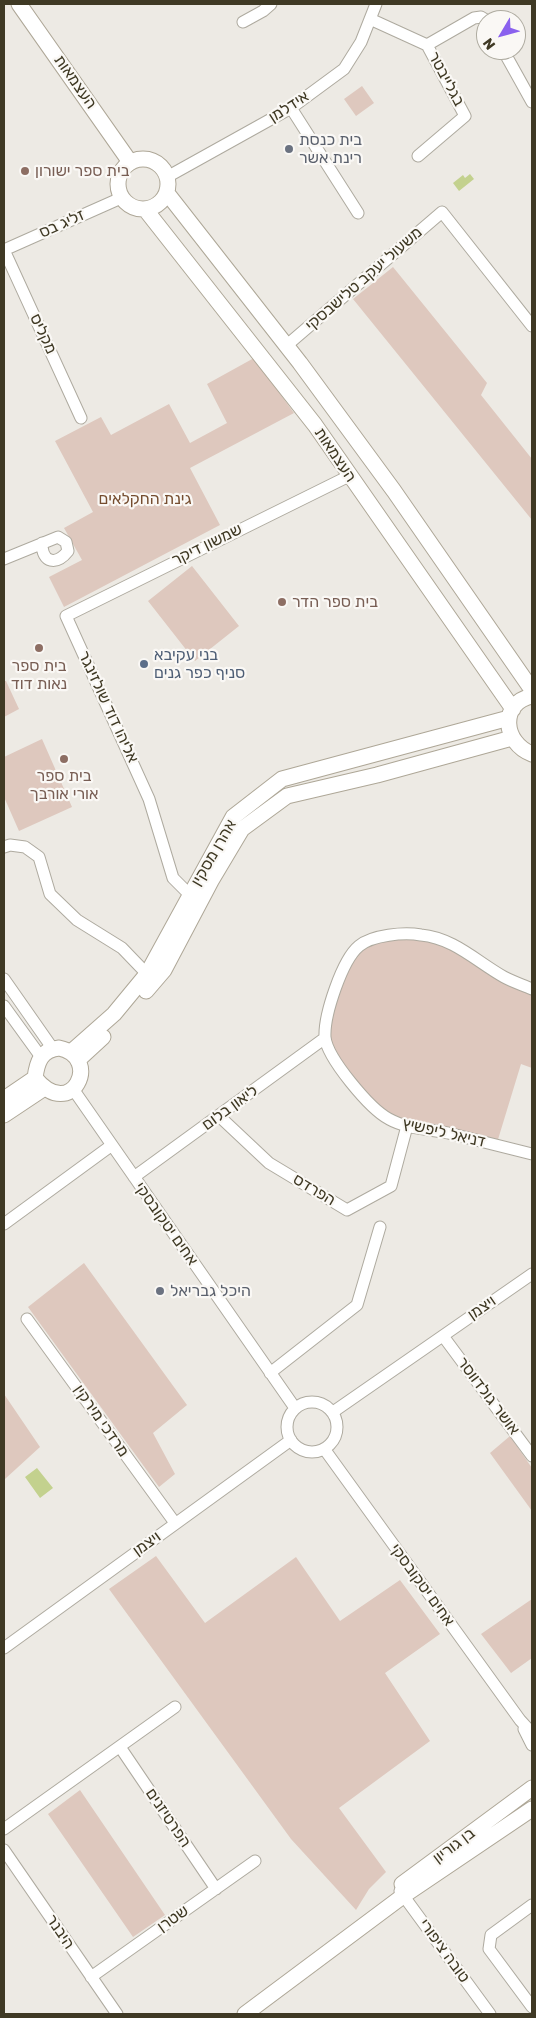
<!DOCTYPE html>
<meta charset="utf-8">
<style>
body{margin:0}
#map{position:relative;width:536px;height:2018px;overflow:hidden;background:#edeae4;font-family:Rubik,sans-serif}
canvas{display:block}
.frame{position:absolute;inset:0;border:5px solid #3f3924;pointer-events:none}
.north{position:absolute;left:476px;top:10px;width:50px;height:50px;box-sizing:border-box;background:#faf8f5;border:1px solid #afaca1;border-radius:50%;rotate:233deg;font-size:14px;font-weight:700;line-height:20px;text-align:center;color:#3f3924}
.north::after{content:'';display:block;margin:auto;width:18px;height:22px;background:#8a61ee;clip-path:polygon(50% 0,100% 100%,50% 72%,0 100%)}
</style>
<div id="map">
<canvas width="536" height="2018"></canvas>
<div class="frame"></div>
<div class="north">N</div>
</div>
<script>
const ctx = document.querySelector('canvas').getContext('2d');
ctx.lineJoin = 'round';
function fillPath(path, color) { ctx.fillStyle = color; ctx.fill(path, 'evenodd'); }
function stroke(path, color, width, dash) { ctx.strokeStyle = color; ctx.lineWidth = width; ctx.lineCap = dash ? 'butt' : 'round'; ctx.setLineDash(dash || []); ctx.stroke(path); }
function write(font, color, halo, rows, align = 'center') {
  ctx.font = font + ' Rubik,"Noto Sans Hebrew",sans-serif'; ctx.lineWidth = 4.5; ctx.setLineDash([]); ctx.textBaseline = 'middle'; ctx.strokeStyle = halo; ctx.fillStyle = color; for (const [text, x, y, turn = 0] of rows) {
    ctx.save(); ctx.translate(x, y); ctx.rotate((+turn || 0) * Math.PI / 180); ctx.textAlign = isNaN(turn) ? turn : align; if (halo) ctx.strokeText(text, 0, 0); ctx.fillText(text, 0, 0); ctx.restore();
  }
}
const green = new Path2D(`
 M362 86 374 103 356 116 344 99Z
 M393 267 487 383 481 395 532 459V520L353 299Z
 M254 358 294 413 190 468 220 525 64 607 49 577 82 560 64 528 93 512 55 441 101 417 111 435 169 404 190 443 227 423 207 384Z
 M192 566 239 626 195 661 148 601Z
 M4 681H6L19 709 4 717Z
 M42 739 72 807 19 831 4 797V757Z
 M423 935 532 989V1068L521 1064 496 1146 407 1126 373 1108 325 1038 327 1017 359 946Z
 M84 1263 187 1405 153 1433 175 1474 159 1487 28 1307Z
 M4 1394 40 1447 5 1479 4 1477Z
 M510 1436 532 1468V1511L490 1453Z
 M156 1556 205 1623 296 1557 340 1621 400 1580 440 1634 385 1673 430 1741 339 1808 386 1872 369 1889 356 1910 291 1839 109 1589Z
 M532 1599V1658L511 1673 481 1634Z
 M80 1790 165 1915 133 1937 48 1814Z`);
const water = new Path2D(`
 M470 174 474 179 459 191 453 183 463 175 465 178Z
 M37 1468 53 1488 40 1498 25 1477Z`);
const street = new Path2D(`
 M370 19 427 45 465 116 418 156
 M243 22 263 11 271 4
 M427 45 474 18 481 17 486 20
 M503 50 532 102
 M291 108 358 213
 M167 177 291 108 344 69 361 42 376 4
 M4 250 81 418
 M4 250 121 198
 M286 346 442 212 532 326
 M4 559 58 537 66 542 68 551C57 565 42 564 42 543
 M4 847 10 845 25 847 39 857 50 894 77 920 122 948 147 974
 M190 895 173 878 149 799 66 616 349 476
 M4 979 53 1049
 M532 989C523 985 513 982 504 977 477 962 454 938 421 935 404 932 372 935 359 946 342 960 324 1015 325 1037 327 1058 370 1109 389 1119 407 1129 428 1129 448 1133 476 1140 504 1147 532 1154
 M4 1006 41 1057
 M73 1089 295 1408
 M219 1116 269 1163 347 1210 391 1186 407 1126
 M134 1177 325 1038
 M4 1224 112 1145
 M27 1319 175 1523
 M443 1336 532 1456
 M270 1373 357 1305 380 1227
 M287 1427a25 25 0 1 1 50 0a25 25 0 1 1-50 0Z
 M333 1412 532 1274
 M325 1450 520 1720 532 1733
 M4 1648 291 1440
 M524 1729 532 1745
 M120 1747 216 1889
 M4 1829 175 1707
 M4 1850 117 2014
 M400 1891 490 2014
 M532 1905 491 1935 489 1949 532 2007
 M91 1977 255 1861`);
const secondary = new Path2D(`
 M19 4 130 162
 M118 184a25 25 0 1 1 50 0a25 25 0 1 1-50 0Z
 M167 193 300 363 394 491 532 690
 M145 209 315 425 513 709
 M532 696C499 703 503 743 532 754
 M146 991 164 970 211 881 242 829 287 796 377 775 512 738
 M59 1048C103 1057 72 1123 35 1078 37 1062 41 1050 59 1048Z
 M71 1052 114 1014 147 974 233 817 282 779 509 718
 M78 1060 103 1037
 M4 1099 35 1078
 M4 1115 43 1089
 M402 1884 532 1788
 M245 2014 403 1896 532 1809`);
const markers = [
 [289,149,5,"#6b7280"],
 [25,171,5,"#8d6e63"],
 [282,602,5,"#8d6e63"],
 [39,648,5,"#8d6e63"],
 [144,664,5,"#5c6f8a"],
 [64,759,5,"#8d6e63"],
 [160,1291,5,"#6b7280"]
];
const streetNames = [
 ["בגלייבטר",446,79,62],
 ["העצמאות",75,82,55],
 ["אידלמן",289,107,-33],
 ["זליג בס",62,224,-24],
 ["משעול יעקב טלישבסקי",364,279,-41],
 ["מקליס",43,334,65],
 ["העצמאות",335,455,56],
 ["שמשון דיקר",207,545,-26],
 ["אליהו דוד שולזינגר",108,707,65],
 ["אהרן מסקין",214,853,-60],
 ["ליאון בלום",230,1108,-36],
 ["דניאל ליפשיץ",444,1133,13],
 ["הפרדס",314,1190,31],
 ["אחים יטקובסקי",166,1224,55],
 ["ויצמן",482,1308,-35],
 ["אושר גולדווסר",488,1396,53],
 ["מרדכי מירקין",101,1421,55],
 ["ויצמן",147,1544,-36],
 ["אחים יטקובסקי",422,1585,54],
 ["הפרטיזנים",168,1818,56],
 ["בן גוריון",454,1846,-37],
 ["שטרן",173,1919,-35],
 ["היבנר",60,1932,56],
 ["טובה ציפורי",444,1951,54]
];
const worshipNames = [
 ["בית כנסת",299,140],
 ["רינת אשר",299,158],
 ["היכל גבריאל",170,1291]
];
const educationNames = [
 ["בית ספר ישורון",35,171],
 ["בית ספר הדר",292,602],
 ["בית ספר",39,666,"center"],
 ["נאות דוד",39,684,"center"],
 ["בית ספר",64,776,"center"],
 ["אורי אורבך",64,794,"center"]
];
const parkNames = [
 ["גינת החקלאים",145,499]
];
const serviceNames = [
 ["בני עקיבא",154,655],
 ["סניף כפר גנים",154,673]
];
fillPath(green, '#dec8be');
fillPath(water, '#c3d18e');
stroke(street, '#aeaa9f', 13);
stroke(secondary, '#aea797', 17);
stroke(street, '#fff', 11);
stroke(secondary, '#fff', 15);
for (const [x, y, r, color] of markers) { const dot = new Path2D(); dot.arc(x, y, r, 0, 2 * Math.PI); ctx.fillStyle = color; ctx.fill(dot); stroke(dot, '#faf8f5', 2); }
write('16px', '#3f3924', '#faf8f5', streetNames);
write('16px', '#5b616d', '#faf8f5', worshipNames, 'left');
write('16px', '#785e54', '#faf8f5', educationNames, 'left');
write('16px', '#754d2f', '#faf8f5', parkNames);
write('16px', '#4e5e75', '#faf8f5', serviceNames, 'left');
</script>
